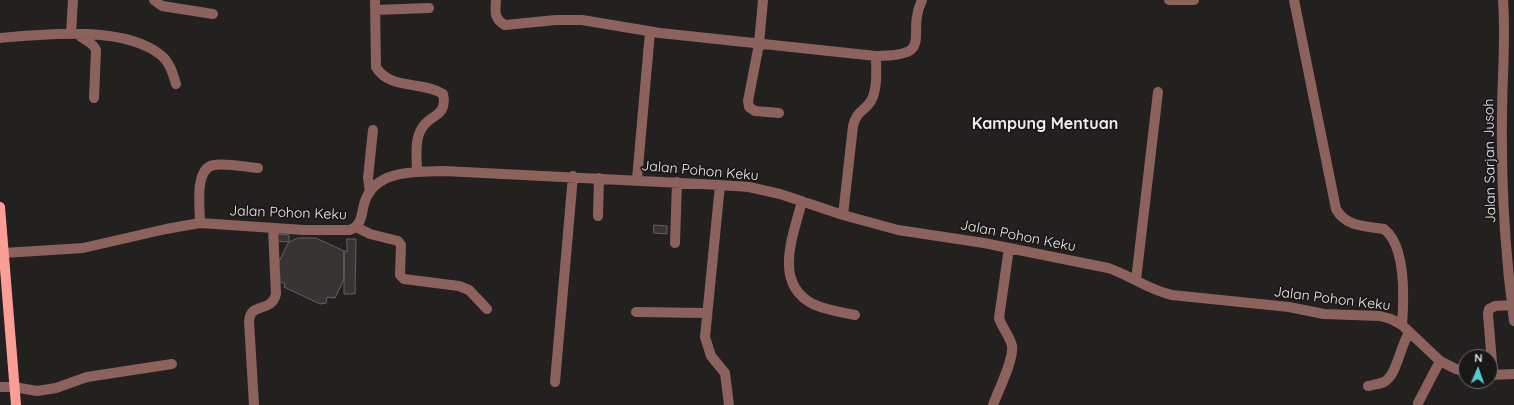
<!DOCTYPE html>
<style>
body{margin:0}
#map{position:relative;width:1514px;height:405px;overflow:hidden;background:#232020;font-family:Quicksand,sans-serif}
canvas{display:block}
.north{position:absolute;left:1458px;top:349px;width:40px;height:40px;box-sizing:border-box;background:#1a1717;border:1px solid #6f6d6c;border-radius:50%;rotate:2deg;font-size:11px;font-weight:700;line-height:16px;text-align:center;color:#efedec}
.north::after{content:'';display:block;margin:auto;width:14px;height:18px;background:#52ccd5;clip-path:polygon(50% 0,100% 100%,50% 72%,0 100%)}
</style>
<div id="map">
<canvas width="1514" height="405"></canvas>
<div class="north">N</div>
</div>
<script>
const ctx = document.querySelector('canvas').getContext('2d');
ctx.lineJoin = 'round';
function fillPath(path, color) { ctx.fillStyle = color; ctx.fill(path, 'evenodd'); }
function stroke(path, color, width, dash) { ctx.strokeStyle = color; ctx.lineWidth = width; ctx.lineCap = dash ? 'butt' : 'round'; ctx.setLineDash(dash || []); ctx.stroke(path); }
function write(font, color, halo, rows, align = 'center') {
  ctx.font = font + ' Quicksand,sans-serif'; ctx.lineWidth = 3.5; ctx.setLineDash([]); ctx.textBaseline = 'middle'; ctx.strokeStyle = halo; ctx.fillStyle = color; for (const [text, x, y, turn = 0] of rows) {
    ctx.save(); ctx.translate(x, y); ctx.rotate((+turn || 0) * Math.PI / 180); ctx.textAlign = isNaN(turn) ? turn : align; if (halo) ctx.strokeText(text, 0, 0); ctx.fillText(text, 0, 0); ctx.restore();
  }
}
const building = new Path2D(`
 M654 225 667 226V234L654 233Z
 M276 234 289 235V242L275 241Z
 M298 238H316L344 251V279L335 298 327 297 326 303 320 304 284 287 285 284 279 281 280 277 275 270 288 243Z
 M347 239H356L355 294H344V251H347Z`);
const minor = new Path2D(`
 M154 0 162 6 213 14
 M375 0 376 67C389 90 423 81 443 94 448 117 430 114 422 128 414 140 417 159 417 172
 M496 0C495 12 494 19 505 25L556 20H582L660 33 876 56C937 56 905 36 922 0
 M763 0 759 44 748 101 749 107 755 111 779 113
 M1169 0H1194
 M1294 0 1336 209C1346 227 1365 226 1384 229 1406 246 1404 299 1402 325
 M1503 0C1506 40 1502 78 1502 118 1501 186 1505 253 1514 321
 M375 10 429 8
 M71 33 73 0
 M78 34C84 41 92 41 96 50L94 98
 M0 38C45 34 125 25 162 56 170 63 173 74 176 84
 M637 179 650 32
 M720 185 705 337 711 356 725 373 729 405
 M370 192 368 178 373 130
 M802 201C794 234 772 283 813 304 825 310 841 312 855 315
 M843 215 853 126C857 110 864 112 871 101 878 88 876 70 876 56
 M598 216 599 178
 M200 223C200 208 194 168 214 165 226 163 246 167 258 168
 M356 227 370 234 398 241 401 245 400 275 404 279 459 286 469 290 487 309
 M675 243 677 182
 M4 253 83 248 166 229 200 223 304 230H350C363 225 361 213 365 201 376 169 417 172 444 171L720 185 749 187 780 194 843 215 898 230 984 243 1108 268C1130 275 1148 290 1172 295L1289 307 1324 314 1380 316 1391 319 1402 325 1440 361 1456 369 1466 372
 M1136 280 1158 92
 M636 312 707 313
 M1490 375 1514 374
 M1493 375 1488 314 1489 309 1495 306 1512 305
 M555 382 573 176
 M1368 386C1373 385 1379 384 1384 382 1397 375 1400 346 1409 333
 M0 387H14L37 391 56 388 87 377 172 364
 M1418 403 1440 361
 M254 405 249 321C251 301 271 314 276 294L273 228
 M993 405C998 391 1014 360 1012 346 1010 336 1002 328 999 318L1009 248`);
const major = new Path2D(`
 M0 207 16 405`);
const streetNames = [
 ["Jalan Sarjan Jusoh",1490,161,-91],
 ["Jalan Pohon Keku",700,171,5],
 ["Jalan Pohon Keku",288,213,2],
 ["Jalan Pohon Keku",1018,236,11],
 ["Jalan Pohon Keku",1332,299,7]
];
const quarterNames = [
 ["Kampung Mentuan",1045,124]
];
fillPath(building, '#373433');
stroke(building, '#646160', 1);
stroke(minor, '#8d615c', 10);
stroke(major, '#fb9f96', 10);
write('14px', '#efedec', '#1a1717', streetNames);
write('bold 16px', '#efedec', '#1a1717', quarterNames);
</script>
